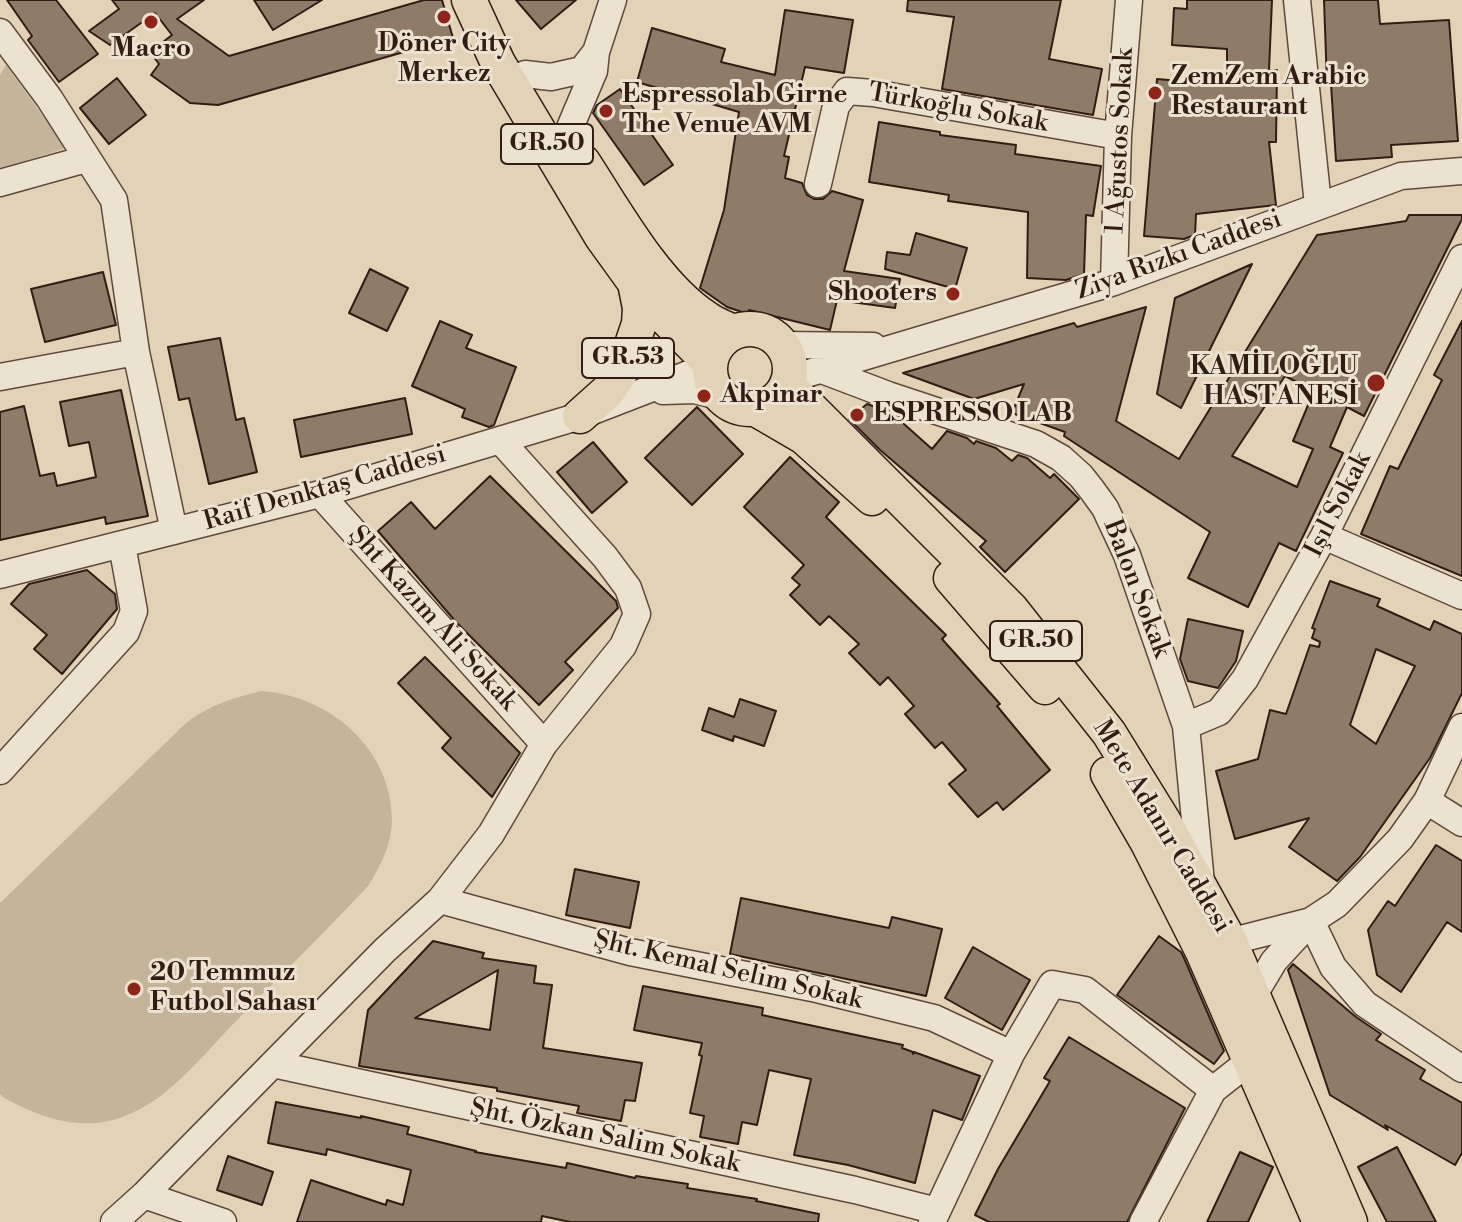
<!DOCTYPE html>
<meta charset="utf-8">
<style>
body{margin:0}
canvas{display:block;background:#e2d3b6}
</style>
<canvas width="1462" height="1222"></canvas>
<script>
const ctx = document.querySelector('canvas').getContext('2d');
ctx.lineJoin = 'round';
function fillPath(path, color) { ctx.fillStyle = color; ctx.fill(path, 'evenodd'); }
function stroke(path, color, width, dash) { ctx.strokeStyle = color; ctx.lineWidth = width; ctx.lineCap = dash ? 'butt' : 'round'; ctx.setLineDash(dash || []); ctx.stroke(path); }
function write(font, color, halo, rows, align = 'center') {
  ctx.font = font + ' "Libre Bodoni",serif'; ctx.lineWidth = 6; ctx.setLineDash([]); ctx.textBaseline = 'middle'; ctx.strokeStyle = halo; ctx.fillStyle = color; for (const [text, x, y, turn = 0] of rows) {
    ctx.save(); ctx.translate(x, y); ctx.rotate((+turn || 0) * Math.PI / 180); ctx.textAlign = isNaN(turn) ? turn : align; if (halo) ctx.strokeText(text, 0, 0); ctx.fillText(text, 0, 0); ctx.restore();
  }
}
const green = new Path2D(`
 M6 65 66 148 0 169V75Z
 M261 691C329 695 393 749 392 822 391 846 380 867 368 886 327 930 283 973 240 1017 206 1051 172 1098 125 1116 84 1133 39 1118 3 1097L0 1094V903L186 723C209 705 233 698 261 691Z`);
const building = new Path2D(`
 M7 0H56L98 54 59 82 28 40 32 36Z
 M112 0H204L177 19 229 56 424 0H442L453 38 218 105 190 103 151 75 159 64 150 52 172 35 155 13 110 45 89 31 119 9Z
 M254 0H322L273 30Z
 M516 0H576L541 29Z
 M908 0H1061L1049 59 1102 69 1093 115 942 89 954 17 907 11Z
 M1187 0H1272L1269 70H1277L1276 142H1269L1276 205 1196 214 1195 235 1184 239 1144 236 1157 79 1227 85V49L1172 45 1174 8 1187 9Z
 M1324 0H1378L1380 24 1449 20 1458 141 1391 145 1392 157 1336 161 1331 84H1327Z
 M785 10 853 20 844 73 805 67 784 156 789 157 785 178 802 183 807 195 814 199H823L832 191 863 200 844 271 900 279 895 308 837 300 830 330 749 310 748 314 727 307 700 288 724 210 739 112 637 82 652 28 725 49 721 62 775 75Z
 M117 78 146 115 109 144 80 108Z
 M620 89 673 165 644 185 593 113 597 105Z
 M879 122 940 132V135L1016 145 1015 154 1101 166 1093 216 1086 215 1084 274 1066 280 1027 278 1028 212 948 201 949 195 869 182Z
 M1409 215H1462V219L1364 416 1347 407 1330 447 1343 453 1296 551 1279 543 1248 607 1188 578 1210 532 1064 436 1065 432 1012 413 1024 384 974 399 903 373 1074 323 1077 327 1146 307 1116 421 1179 459 1317 235 1406 221ZM1285 376 1314 391 1293 441 1313 449 1297 487 1232 456Z
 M916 233 967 248 955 289 885 269 887 252 910 255Z
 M1252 264 1181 408 1157 394 1175 298Z
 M370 269 408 288 387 331 349 313Z
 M103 272 116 325 45 342 31 289Z
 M440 321 472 335 466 348 516 367 494 425 489 427 462 417 465 409 412 386Z
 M1462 321V576L1361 534 1390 466 1398 469 1442 380 1434 375Z
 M220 338 236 420 244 418 257 472 209 484 189 398 179 400 168 347Z
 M121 390 148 516 106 524 105 517 0 540V412L24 406 40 476 54 473 57 486 96 477 89 442 69 446 60 402Z
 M405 398 412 434 301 457 294 420Z
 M867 404 909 419 904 424 932 449 947 431 967 438 974 444 976 441 996 448 1012 461 1018 455 1027 458 1050 478 1054 474 1079 499 1005 572 980 547 986 541 879 449 849 419Z
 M697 407 743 454 692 505 645 458Z
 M593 442 627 482 592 513 557 472Z
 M790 457 839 502 826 517 946 635 942 639 1000 704 997 706 1050 770 1003 810 997 802 978 817 949 784 966 770 942 742 935 748 905 714 914 706 888 677 880 685 849 653 859 644 829 616 820 625 790 595 800 585 792 578 804 565 744 507Z
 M490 476 616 601 618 608 565 662 573 670 539 705 456 622 378 531 411 502 435 529Z
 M87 570 115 594 117 609 62 674 34 649 47 635 11 604 29 584Z
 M1330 581 1380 599 1377 606 1430 630 1434 621 1462 634V693L1430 758 1360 857 1337 881 1289 847 1309 818 1235 839 1216 771 1258 759 1270 710 1286 714 1310 645 1319 647 1320 642 1312 638 1315 629 1312 628ZM1376 649 1415 666 1376 744 1350 725Z
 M1188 619 1243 631 1236 661 1218 688 1188 681 1180 659Z
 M425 657 520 753 492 797 442 748 451 738 398 683Z
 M740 699 776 711 764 746 734 736 733 741 702 730 709 708 734 717Z
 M1436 845 1462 861V932L1447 922 1401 992 1377 975 1368 930 1388 901 1395 906Z
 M575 869 639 882 630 928 566 915Z
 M741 898 889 928 892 917 942 929 926 996 730 954Z
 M1159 936 1181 952 1184 958 1224 1051 1214 1064 1117 995Z
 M433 941 484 953 482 958 536 966 534 983 552 985 543 1048 642 1063 635 1101 625 1100 621 1121 577 1113 579 1106 497 1091V1088L359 1066 368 1010ZM498 970 490 1030 415 1018Z
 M973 947 1030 980 1002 1030 945 998Z
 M1293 964 1356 1017 1381 1034 1376 1040 1425 1070 1420 1079 1462 1103V1153L1455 1165 1385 1125 1388 1130 1330 1095 1288 970Z
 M643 986 763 1008 762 1015 903 1045 902 1048 913 1052V1054L914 1052 980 1076 962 1120 933 1110 915 1183 848 1165 794 1155 811 1079 769 1070 757 1125 742 1122 738 1144 700 1137 704 1116 690 1113 702 1056 699 1055 702 1043 634 1030Z
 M1069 1037 1185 1108 1127 1222H989L975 1215 998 1169 1050 1081 1044 1078Z
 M276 1102 361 1118V1116L409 1127 407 1134 476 1151 475 1152 566 1168 567 1163 635 1178 636 1176 688 1184 687 1188 757 1199 756 1201 819 1214 818 1222H570L542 1216 541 1222H297L311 1180 386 1205 387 1200 403 1205 411 1170 327 1149 326 1155 268 1143Z
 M1397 1147 1436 1222H1387L1358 1167Z
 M1240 1152 1273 1167 1248 1222H1207Z
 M228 1156 273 1172 262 1205 217 1190Z`);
const minor = new Path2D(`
 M1297 0 1318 205
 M0 32 49 98 114 200 136 352 174 531
 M525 74 551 77 582 70 596 52
 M566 137 594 71 596 52 613 0
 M0 183 86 159
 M818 184 836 106 847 91 873 93 1118 136
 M1114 282 1118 136 1129 0
 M783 345 873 346
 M822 370 888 395 1036 444 1061 458 1081 476 1092 490 1105 508 1127 555 1186 726 1201 883
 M0 377 136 352
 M789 379 1114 282 1401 176 1462 171
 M663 391 694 390 719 396
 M320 494 544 744
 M1324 536 1462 596
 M0 575 320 494 580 416 709 366
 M1186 726 1219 712 1245 679 1324 536 1462 258
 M0 771 126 632 134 611 122 545
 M1427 801 1462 823
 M440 900 630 952 812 988 934 1018 1011 1054
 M1311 921 1333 967 1365 1004 1462 1069
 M1213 946 1311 921
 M1253 996 1274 961 1311 921 1337 904 1400 839 1427 801 1462 727
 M273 1064 855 1190 937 1211
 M144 1195 223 1222
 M114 1222 144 1195 385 950 440 900 491 834 544 744 623 646 637 614 628 588 605 557 500 440
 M932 1222 1011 1054 1052 984 1085 990 1213 1090
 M1143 1222 1213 1090 1251 1060`);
const major = new Path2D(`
 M469 0 498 63 602 237 646 298 710 363
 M583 162C615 211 656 286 706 318 714 324 724 328 734 332
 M710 369a40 40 0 1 1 80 0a40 40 0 1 1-80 0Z
 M787 385 1011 609 1109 733 1164 822 1229 940 1350 1222
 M756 409 804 437 872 498
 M580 416 608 391 625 365 639 324 640 308 635 283
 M951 578 1045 687
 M1108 774 1148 843 1202 950 1320 1222`);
const markers = [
 [444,17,8,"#8f2418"],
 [151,22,8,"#8f2418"],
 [1155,93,8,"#8f2418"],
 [606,111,8,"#8f2418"],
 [953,294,8,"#8f2418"],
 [1376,383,10,"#8f2418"],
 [704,396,8,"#8f2418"],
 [857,415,8,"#8f2418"],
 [134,989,8,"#8f2418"]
];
const shields = [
 [547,144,92],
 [628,358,92],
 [1036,641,92]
];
const shieldNames = [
 ["GR.50",547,144],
 ["GR.53",628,358],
 ["GR.50",1036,641]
];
const poiNames = [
 ["Döner City",444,45,"center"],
 ["Merkez",444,75,"center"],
 ["Macro",151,50,"center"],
 ["ZemZem Arabic",1171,78],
 ["Restaurant",1171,108],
 ["Espressolab Girne",622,96],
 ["The Venue AVM",622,126],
 ["Shooters",937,294,"right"],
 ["KAMİLOĞLU",1358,368,"right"],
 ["HASTANESİ",1358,398,"right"],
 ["Akpinar",720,396],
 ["ESPRESSO LAB",873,415],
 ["20 Temmuz",150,974],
 ["Futbol Sahası",150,1004]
];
const streetNames = [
 ["Türkoğlu Sokak",958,109,10],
 ["1 Ağustos Sokak",1121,141,-87],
 ["Ziya Rızkı Caddesi",1179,256,-20],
 ["Raif Denktaş Caddesi",325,489,-16],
 ["Işıl Sokak",1339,505,-63],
 ["Balon Sokak",1136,589,69],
 ["Şht Kazım Ali Sokak",432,619,48],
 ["Mete Adanır Caddesi",1161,827,59],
 ["Şht. Kemal Selim Sokak",728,971,13],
 ["Şht. Özkan Salim Sokak",605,1137,12]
];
fillPath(green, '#c4b49a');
fillPath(building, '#8e7c68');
stroke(building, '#321d14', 2);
stroke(minor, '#5e4a3c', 29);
stroke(major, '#321d14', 37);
stroke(minor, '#ece2d0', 26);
stroke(major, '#e2d3b6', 34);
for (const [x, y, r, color] of markers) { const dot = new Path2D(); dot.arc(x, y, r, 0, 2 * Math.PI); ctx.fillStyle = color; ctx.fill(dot); stroke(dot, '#ece2d0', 3); }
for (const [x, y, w] of shields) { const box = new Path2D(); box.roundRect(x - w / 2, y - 20, w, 40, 6); ctx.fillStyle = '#ece2d0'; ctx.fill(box); stroke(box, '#321d14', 2); }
write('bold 24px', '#321d14', null, shieldNames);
write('bold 26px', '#321d14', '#ece2d0', poiNames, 'left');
write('26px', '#321d14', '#ece2d0', streetNames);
</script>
